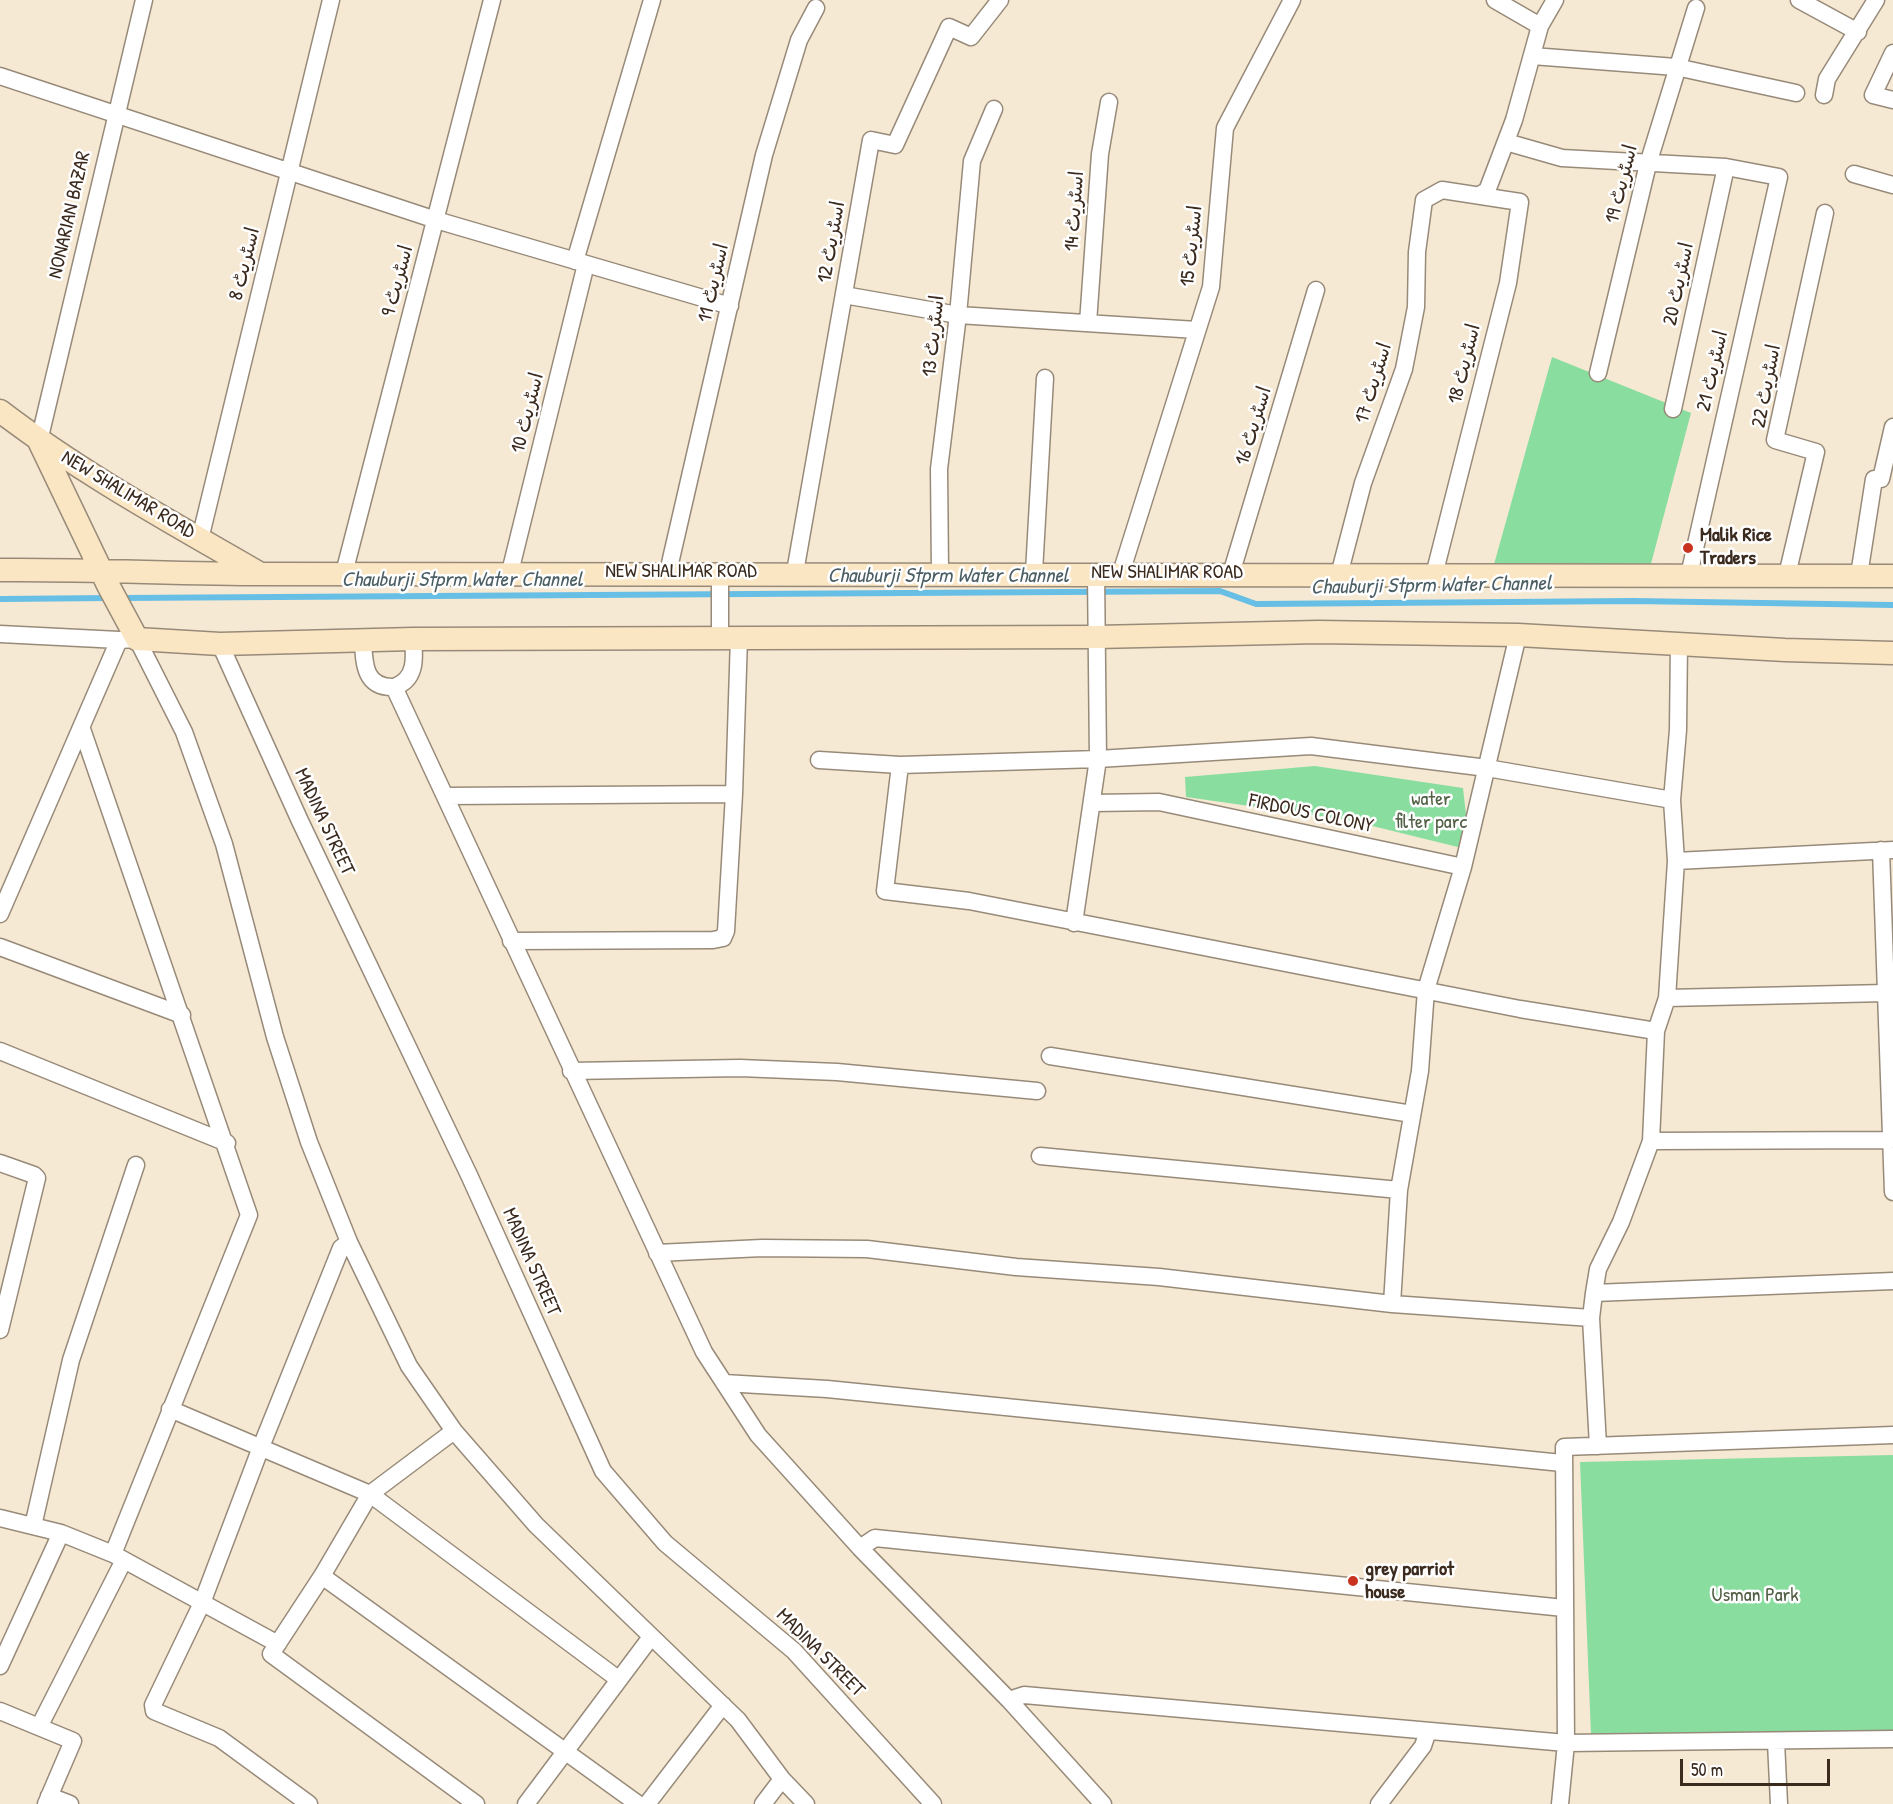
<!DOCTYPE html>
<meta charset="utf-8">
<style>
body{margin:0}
#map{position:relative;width:1893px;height:1804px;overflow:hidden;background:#f6e9d4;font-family:"Patrick Hand",sans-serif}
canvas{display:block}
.scale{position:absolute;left:1680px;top:1759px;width:150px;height:27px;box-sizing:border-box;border:3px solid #3b2a1e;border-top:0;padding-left:8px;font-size:18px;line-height:21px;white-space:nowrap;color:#3b2a1e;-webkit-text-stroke:4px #fff;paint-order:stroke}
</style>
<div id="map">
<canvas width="1893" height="1804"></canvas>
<div class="scale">50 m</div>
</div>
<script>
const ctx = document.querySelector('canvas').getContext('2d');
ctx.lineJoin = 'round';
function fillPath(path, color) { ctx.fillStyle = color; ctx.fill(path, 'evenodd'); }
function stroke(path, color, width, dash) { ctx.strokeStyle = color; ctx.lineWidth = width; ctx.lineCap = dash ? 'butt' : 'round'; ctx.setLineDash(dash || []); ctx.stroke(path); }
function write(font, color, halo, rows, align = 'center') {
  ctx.font = font + ' "Patrick Hand","Playpen Sans Arabic",sans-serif'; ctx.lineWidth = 5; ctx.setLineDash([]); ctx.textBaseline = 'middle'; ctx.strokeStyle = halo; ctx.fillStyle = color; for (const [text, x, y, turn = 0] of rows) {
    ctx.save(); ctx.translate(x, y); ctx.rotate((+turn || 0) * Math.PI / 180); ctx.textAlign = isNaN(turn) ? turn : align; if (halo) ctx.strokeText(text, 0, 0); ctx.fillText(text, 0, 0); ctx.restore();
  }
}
const green = new Path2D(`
 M1552 357 1691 413 1648 575H1491Z
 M1315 766 1463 788 1470 850 1348 820 1186 797 1185 777Z
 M1893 1455V1733L1591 1735 1580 1462Z`);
const stream = new Path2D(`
 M121 598 1220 591 1256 604 1633 601 1893 605
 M0 599 110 598`);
const street = new Path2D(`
 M1495 0 1540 26
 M1799 0 1858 32
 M1893 53 1873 95 1893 100
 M1532 56 1676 67 1796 93
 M0 76 436 220 730 306
 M1824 95 1827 79 1876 0
 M1506 142 1562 158 1726 167 1779 177 1689 575
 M1854 174 1893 185
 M1481 194 1487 191 1514 120 1540 26 1555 0
 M575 261 652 0
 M844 295 958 315 1197 330
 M1088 323 1100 154 1109 102
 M1598 373 1648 164 1696 8
 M1673 409 1726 167
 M39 441 144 0
 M200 539 331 0
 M510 572 586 264
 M668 572 764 155 799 40 816 8
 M720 572V636
 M795 572 871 140 895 145 949 27 971 37 1000 0
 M940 572 939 469 958 315 972 161 994 109
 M1034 572 1045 378
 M344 573 492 0
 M1121 573 1211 287 1225 128 1292 0
 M1231 574 1316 290
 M1339 575 1363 483 1404 369 1416 307 1417 252 1424 200 1442 190 1520 202 1508 283 1434 575
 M1787 575 1816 452 1775 440 1825 213
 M1859 575 1874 479H1881L1893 427
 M0 634 119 640 137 639 184 732 224 844 275 1037 309 1142 349 1242 409 1366 454 1431 536 1525 738 1720 782 1779 806 1804
 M413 639C415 659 416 680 394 687L704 1352 758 1435 860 1548 1009 1700 1103 1804
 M363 640C364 663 364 688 394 687
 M220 644 300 821 469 1175 603 1471 665 1543 794 1651 933 1804
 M82 729 249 1215 113 1554
 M819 760 900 765 1098 759 1311 746 1487 768 1672 800
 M900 765 885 891 969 901 1520 1009 1656 1031
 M445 796 734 794
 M1093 803 1159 802 1463 867
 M1881 850 1893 1192
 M1676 861 1893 850
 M0 914 119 640
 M1074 923 1098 759 1096 573
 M511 941 713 940 723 938 726 931 734 794 739 637
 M0 947 182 1015
 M1667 998 1886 993
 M0 1051 227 1143
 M1050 1056 1412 1114
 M571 1071 740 1068 837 1072 1037 1091
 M1651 1141 1891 1140
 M1040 1156 1399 1190
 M0 1163 34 1175 37 1178 0 1330
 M657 1253 762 1248 867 1249 1016 1267 1159 1277 1392 1304 1591 1318
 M1594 1293 1893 1281
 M1392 1304 1399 1190 1420 1071 1426 990 1463 867 1518 635
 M724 1383 827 1389 1562 1463
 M170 1409 370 1494 618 1679
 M454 1431 370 1494 322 1576 271 1654 476 1804
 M1598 1446 1591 1318 1594 1293 1598 1269 1621 1222 1651 1141 1656 1031 1667 998 1676 861 1672 800 1678 730 1679 643
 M0 1518 61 1533 113 1554 278 1644
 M33 1526 71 1360 136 1165
 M860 1548 875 1538 1564 1608
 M322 1576 638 1804
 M0 1666 61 1533
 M1009 1700 1024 1695 1566 1743 1893 1739
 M0 1711 73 1741 46 1804
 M39 1727 124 1560
 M1776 1742 1779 1804
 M49 1796 70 1804
 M309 1804 219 1738 154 1711 153 1705 202 1603 261 1447 341 1248 349 1242
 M526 1804 651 1637
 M647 1804 723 1705
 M763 1804 782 1779
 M1379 1804 1423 1746 1428 1731
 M1560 1804 1566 1743 1564 1447 1893 1435`);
const secondary = new Path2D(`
 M0 411C81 473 171 522 259 573
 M39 441 108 585 137 639 220 644 413 639 1097 637 1318 632 1518 635 1785 650 1893 653
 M0 570C89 569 177 574 266 574 809 572 1351 575 1893 576`);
const markers = [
 [1688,548,6,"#c8321e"],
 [1353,1581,6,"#c8321e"]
];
const streetNames = [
 ["اسٹریٹ 19",1622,184,-76],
 ["اسٹریٹ 14",1075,211,-86],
 ["NONARIAN BAZAR",70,215,-77],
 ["اسٹریٹ 12",832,242,-80],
 ["اسٹریٹ 15",1192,246,-84],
 ["اسٹریٹ 8",245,264,-76],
 ["اسٹریٹ 9",398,281,-75],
 ["اسٹریٹ 11",714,283,-77],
 ["اسٹریٹ 20",1679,284,-78],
 ["اسٹریٹ 13",934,336,-84],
 ["اسٹریٹ 18",1465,364,-76],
 ["اسٹریٹ 21",1713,371,-77],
 ["اسٹریٹ 17",1374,383,-73],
 ["اسٹریٹ 22",1767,386,-79],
 ["اسٹریٹ 10",528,413,-76],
 ["اسٹریٹ 16",1254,426,-73],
 ["NEW SHALIMAR ROAD",128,495,31],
 ["NEW SHALIMAR ROAD",681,572],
 ["NEW SHALIMAR ROAD",1167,573],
 ["FIRDOUS COLONY",1311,814,12],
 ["MADINA STREET",324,822,65],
 ["MADINA STREET",531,1262,66],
 ["MADINA STREET",820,1653,45]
];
const poiNames = [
 ["Malik Rice",1700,536],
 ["Traders",1700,559],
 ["grey parriot",1365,1570],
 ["house",1365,1593]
];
const parkNames = [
 ["water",1431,800],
 ["filter parc",1431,823],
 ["Usman Park",1755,1596]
];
const waterNames = [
 ["Chauburji Stprm Water Channel",948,576],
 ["Chauburji Stprm Water Channel",462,580],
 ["Chauburji Stprm Water Channel",1431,586,-1]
];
fillPath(green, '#89dd9f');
stroke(stream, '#68bfe5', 6);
stroke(street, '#988a79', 19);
stroke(secondary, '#988a79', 25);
stroke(street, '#fff', 16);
stroke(secondary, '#fbe6c3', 22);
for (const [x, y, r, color] of markers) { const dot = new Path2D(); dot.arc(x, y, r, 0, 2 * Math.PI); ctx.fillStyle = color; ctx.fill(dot); stroke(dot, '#fff', 2); }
write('20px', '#3b2a1e', '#fff', streetNames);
write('bold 20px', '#3b2a1e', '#fff', poiNames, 'left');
write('20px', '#526045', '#fff', parkNames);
write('italic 21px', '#4b5e64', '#fff', waterNames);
</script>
